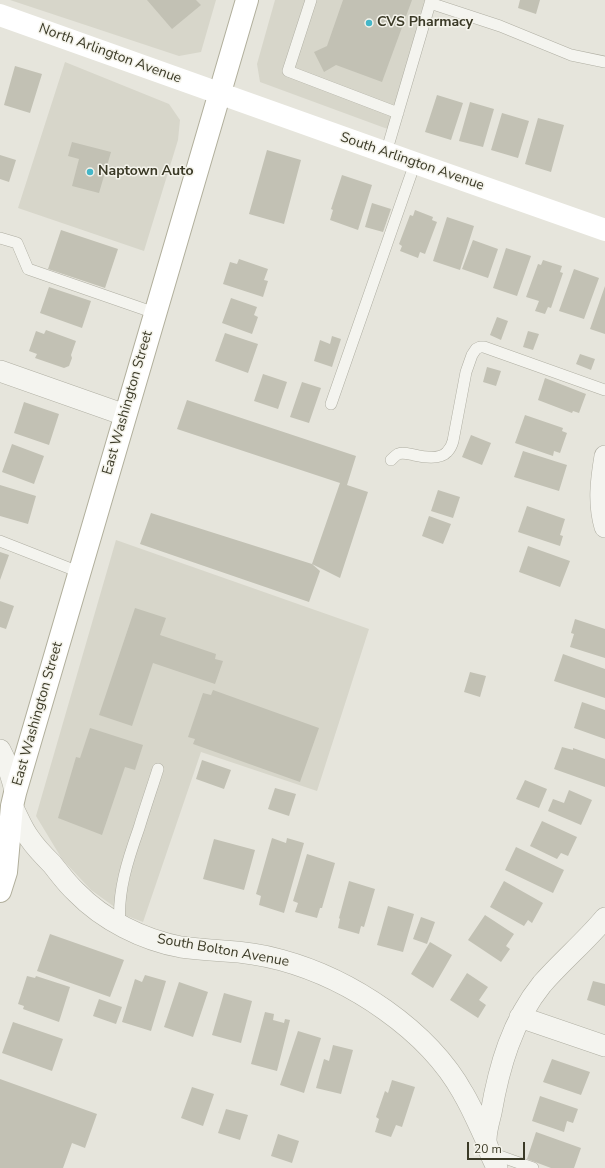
<!DOCTYPE html>
<style>
body{margin:0}
#map{position:relative;width:605px;height:1168px;overflow:hidden;background:#e6e5dc;font-family:"Nunito Sans",sans-serif}
canvas{display:block}
.scale{position:absolute;left:467px;top:1142px;width:58px;height:18px;box-sizing:border-box;border:2px solid #3b3a27;border-top:0;padding-left:5px;font-size:12px;line-height:14px;white-space:nowrap;color:#3b3a27;-webkit-text-stroke:3px #f4f3eb;paint-order:stroke}
</style>
<div id="map">
<canvas width="605" height="1168"></canvas>
<div class="scale">20 m</div>
</div>
<script>
const ctx = document.querySelector('canvas').getContext('2d');
ctx.lineJoin = 'round';
function fillPath(path, color) { ctx.fillStyle = color; ctx.fill(path, 'evenodd'); }
function stroke(path, color, width, dash) { ctx.strokeStyle = color; ctx.lineWidth = width; ctx.lineCap = dash ? 'butt' : 'round'; ctx.setLineDash(dash || []); ctx.stroke(path); }
function write(font, color, halo, rows, align = 'center') {
  ctx.font = font + ' "Nunito Sans",sans-serif'; ctx.lineWidth = 3; ctx.setLineDash([]); ctx.textBaseline = 'middle'; ctx.strokeStyle = halo; ctx.fillStyle = color; for (const [text, x, y, turn = 0] of rows) {
    ctx.save(); ctx.translate(x, y); ctx.rotate((+turn || 0) * Math.PI / 180); ctx.textAlign = isNaN(turn) ? turn : align; if (halo) ctx.strokeText(text, 0, 0); ctx.fillText(text, 0, 0); ctx.restore();
  }
}
const built = new Path2D(`
 M10 0H216L201 52 179 56Z
 M275 0H431L393 131 260 82 257 64Z
 M65 62 169 104 180 120 178 140 144 251 18 208Z
 M116 540 369 629 317 791 201 752 143 922 127 916 91 890 62 859 36 816Z`);
const building = new Path2D(`
 M147 0H196L201 5 172 29Z
 M343 0H412L382 82 336 65 324 72 314 52 327 46Z
 M520 0H540L536 14 518 8Z
 M15 66 42 74 30 113 4 105Z
 M437 95 463 103 451 140 425 132Z
 M470 102 494 109 483 147 459 141Z
 M502 113 529 121 518 158 491 150Z
 M538 118 564 125 551 172 525 164Z
 M72 142 111 152 99 193 72 186 79 159 68 156Z
 M267 150 301 160 284 224 249 214Z
 M0 155 16 160 9 182 0 179Z
 M342 175 372 185 358 230 330 220 333 210 331 209Z
 M372 203 391 209 383 232 365 227Z
 M415 210 433 217 432 220 437 222 425 254 420 252 418 258 400 251 402 246 399 244 410 215 413 216Z
 M447 217 474 226 460 270 433 261Z
 M61 230 118 249 105 288 48 269Z
 M473 240 498 249 488 278 462 269Z
 M506 248 531 256 517 296 493 288Z
 M239 259 268 269 264 280 268 281 263 297 223 284 230 262 237 264Z
 M543 260 562 266 560 272 563 273 551 308 548 307 545 314 535 311 539 301 526 297 538 264 541 265Z
 M574 269 599 278 584 319 559 311Z
 M605 286V334L590 329Z
 M49 287 91 301 82 328 40 313Z
 M231 298 257 307 254 315 258 317 252 334 222 323Z
 M497 317 508 321 501 340 490 335Z
 M46 330 76 341 71 355 72 358 69 366 64 368 35 358 37 354 29 351 36 331 44 334Z
 M528 331 539 334 533 350 523 347Z
 M225 333 258 344 248 373 215 361Z
 M332 336 341 339 332 367 314 361 320 340 330 344Z
 M580 354 595 359 591 370 576 364Z
 M487 367 501 371 496 386 483 382Z
 M263 374 287 382 278 409 254 401Z
 M545 378 586 394 579 413 573 411 572 413 538 400Z
 M302 382 321 388 309 423 290 417Z
 M187 400 356 456 347 485 368 492 340 578 312 564 340 483 177 429Z
 M24 402 59 414 49 445 14 433Z
 M525 415 563 428 562 431 567 433 560 453 554 451 553 456 515 443Z
 M471 435 491 443 482 465 462 457Z
 M12 444 44 456 34 484 2 472Z
 M523 451 567 465 559 491 514 477Z
 M0 485 36 496 28 524 0 516Z
 M438 490 460 497 453 518 431 511Z
 M527 506 565 519 560 535 563 536 560 546 518 532Z
 M151 513 312 564 320 571 309 602 140 544Z
 M429 516 451 524 443 544 422 536Z
 M528 546 570 561 560 587 519 572Z
 M0 552 9 555 0 580Z
 M0 601 14 606 6 629 0 627Z
 M135 608 166 618 160 635 216 654 215 659 223 661 215 684 153 663 132 726 99 715Z
 M575 619 605 629V658L570 647 574 634 571 633Z
 M563 654 605 669V698L554 681Z
 M470 672 486 676 480 697 464 692Z
 M213 690 319 728 300 782 193 744 195 739 188 737 203 693 211 695Z
 M582 702 605 710V739L574 728Z
 M90 728 143 745 135 770 125 767 102 835 58 818 76 757 80 758Z
 M562 747 573 750V748L605 759V787L554 769Z
 M202 760 231 770 224 789 196 779Z
 M525 780 547 789 539 808 516 799Z
 M275 788 296 794 289 816 268 809Z
 M569 790 592 800 581 825 548 811 553 799 564 803Z
 M542 821 577 837 568 856 561 853 557 859 530 846Z
 M272 838 286 843 287 838 304 843 284 913 259 905 261 896 256 894Z
 M214 839 255 850 244 890 203 879Z
 M516 847 564 870 553 893 505 870Z
 M307 854 335 863 322 908H320L317 918 295 912 298 903 293 901Z
 M349 881 375 889 364 927 361 926 359 934 338 928 340 919 339 918Z
 M504 881 543 903 532 923 528 920 524 926 490 907Z
 M388 906 414 914 403 952 377 945Z
 M485 915 514 934 506 946 510 949 501 962 468 940Z
 M421 917 435 922 427 944 413 939Z
 M50 934 124 960 110 997 37 971Z
 M430 942 452 955 433 988 411 974Z
 M467 973 488 987 479 1000 486 1005 478 1018 450 1000Z
 M145 975 166 981 151 1031 122 1022 135 979 142 982Z
 M27 976 35 978 36 976 70 987 59 1022 23 1009 24 1006 18 1004Z
 M593 981 605 984V1006L587 1000Z
 M179 982 208 992 193 1037 164 1027Z
 M224 993 252 1001 241 1043 212 1035Z
 M99 999 122 1007 116 1024 93 1016Z
 M265 1012 274 1014 273 1020 284 1023 285 1019 290 1020 277 1071 251 1064Z
 M13 1022 63 1039 52 1071 2 1053Z
 M298 1031 321 1038 304 1093 280 1085Z
 M333 1045 353 1050 341 1094 316 1088 324 1059 329 1061Z
 M552 1059 590 1072 581 1095 543 1082Z
 M0 1079 97 1114 85 1148 72 1143 63 1168H0Z
 M392 1080 415 1087 402 1127 396 1125 391 1137 375 1132 379 1119 376 1117 385 1091 388 1093Z
 M192 1087 214 1094 203 1126 181 1118Z
 M540 1096 578 1109 573 1123 567 1121 564 1132 532 1121Z
 M226 1109 248 1115 240 1140 218 1133Z
 M536 1132 581 1148 574 1168H551L527 1159Z
 M278 1134 299 1141 292 1163 271 1156Z`);
const service = new Path2D(`
 M311 0 288 71 398 113
 M430 3 500 26 571 55 605 62
 M386 153 431 0
 M0 238 17 243 28 269 155 313
 M331 404 415 163
 M391 460C393 458 396 455 398 454 403 452 409 454 414 455 423 457 440 460 447 452 450 449 452 445 453 441L466 372 472 355 476 349 480 347H484L605 390
 M0 541 79 572
 M120 925C117 892 128 859 139 828 145 808 152 788 158 769
 M491 1153 533 1168`);
const minor = new Path2D(`
 M0 371 125 415
 M605 456C601 480 598 503 605 527
 M0 750C7 764 13 777 15 793
 M12 806C18 817 22 829 30 839 36 848 44 856 52 864 60 874 67 884 76 892 103 920 143 940 181 947 195 949 209 950 224 951 243 952 263 955 281 960 351 979 428 1030 463 1093 472 1108 479 1125 486 1140
 M520 1017 605 1046
 M497 1168C494 1161 486 1146 486 1140 486 1131 489 1121 491 1113 499 1067 512 1021 542 984 562 961 586 941 605 918`);
const secondary = new Path2D(`
 M0 15 415 163 605 230`);
const primary = new Path2D(`
 M0 891 6 872 12 806 15 793 247 0`);
const markers = [
 [369,23,4,"#44b6c8"],
 [90,172,4,"#44b6c8"]
];
const poiNames = [
 ["CVS Pharmacy",377,23],
 ["Naptown Auto",98,172]
];
const streetNames = [
 ["North Arlington Avenue",110,54,20],
 ["South Arlington Avenue",412,162,19],
 ["East Washington Street",128,403,-74],
 ["East Washington Street",38,714,-74],
 ["South Bolton Avenue",223,951,10]
];
fillPath(built, '#d7d6ca');
fillPath(building, '#c2c1b4');
stroke(service, '#afaea2', 12);
stroke(minor, '#afaea2', 22);
stroke(primary, '#b1af9c', 24);
stroke(service, '#f4f4ef', 11);
stroke(minor, '#f4f4ef', 21);
stroke(secondary, '#fff', 22);
stroke(primary, '#fff', 22);
for (const [x, y, r, color] of markers) { const dot = new Path2D(); dot.arc(x, y, r, 0, 2 * Math.PI); ctx.fillStyle = color; ctx.fill(dot); stroke(dot, '#f4f3eb', 1.5); }
write('bold 14px', '#3b3a27', '#f4f3eb', poiNames, 'left');
write('14px', '#3b3a27', '#f4f3eb', streetNames);
</script>
